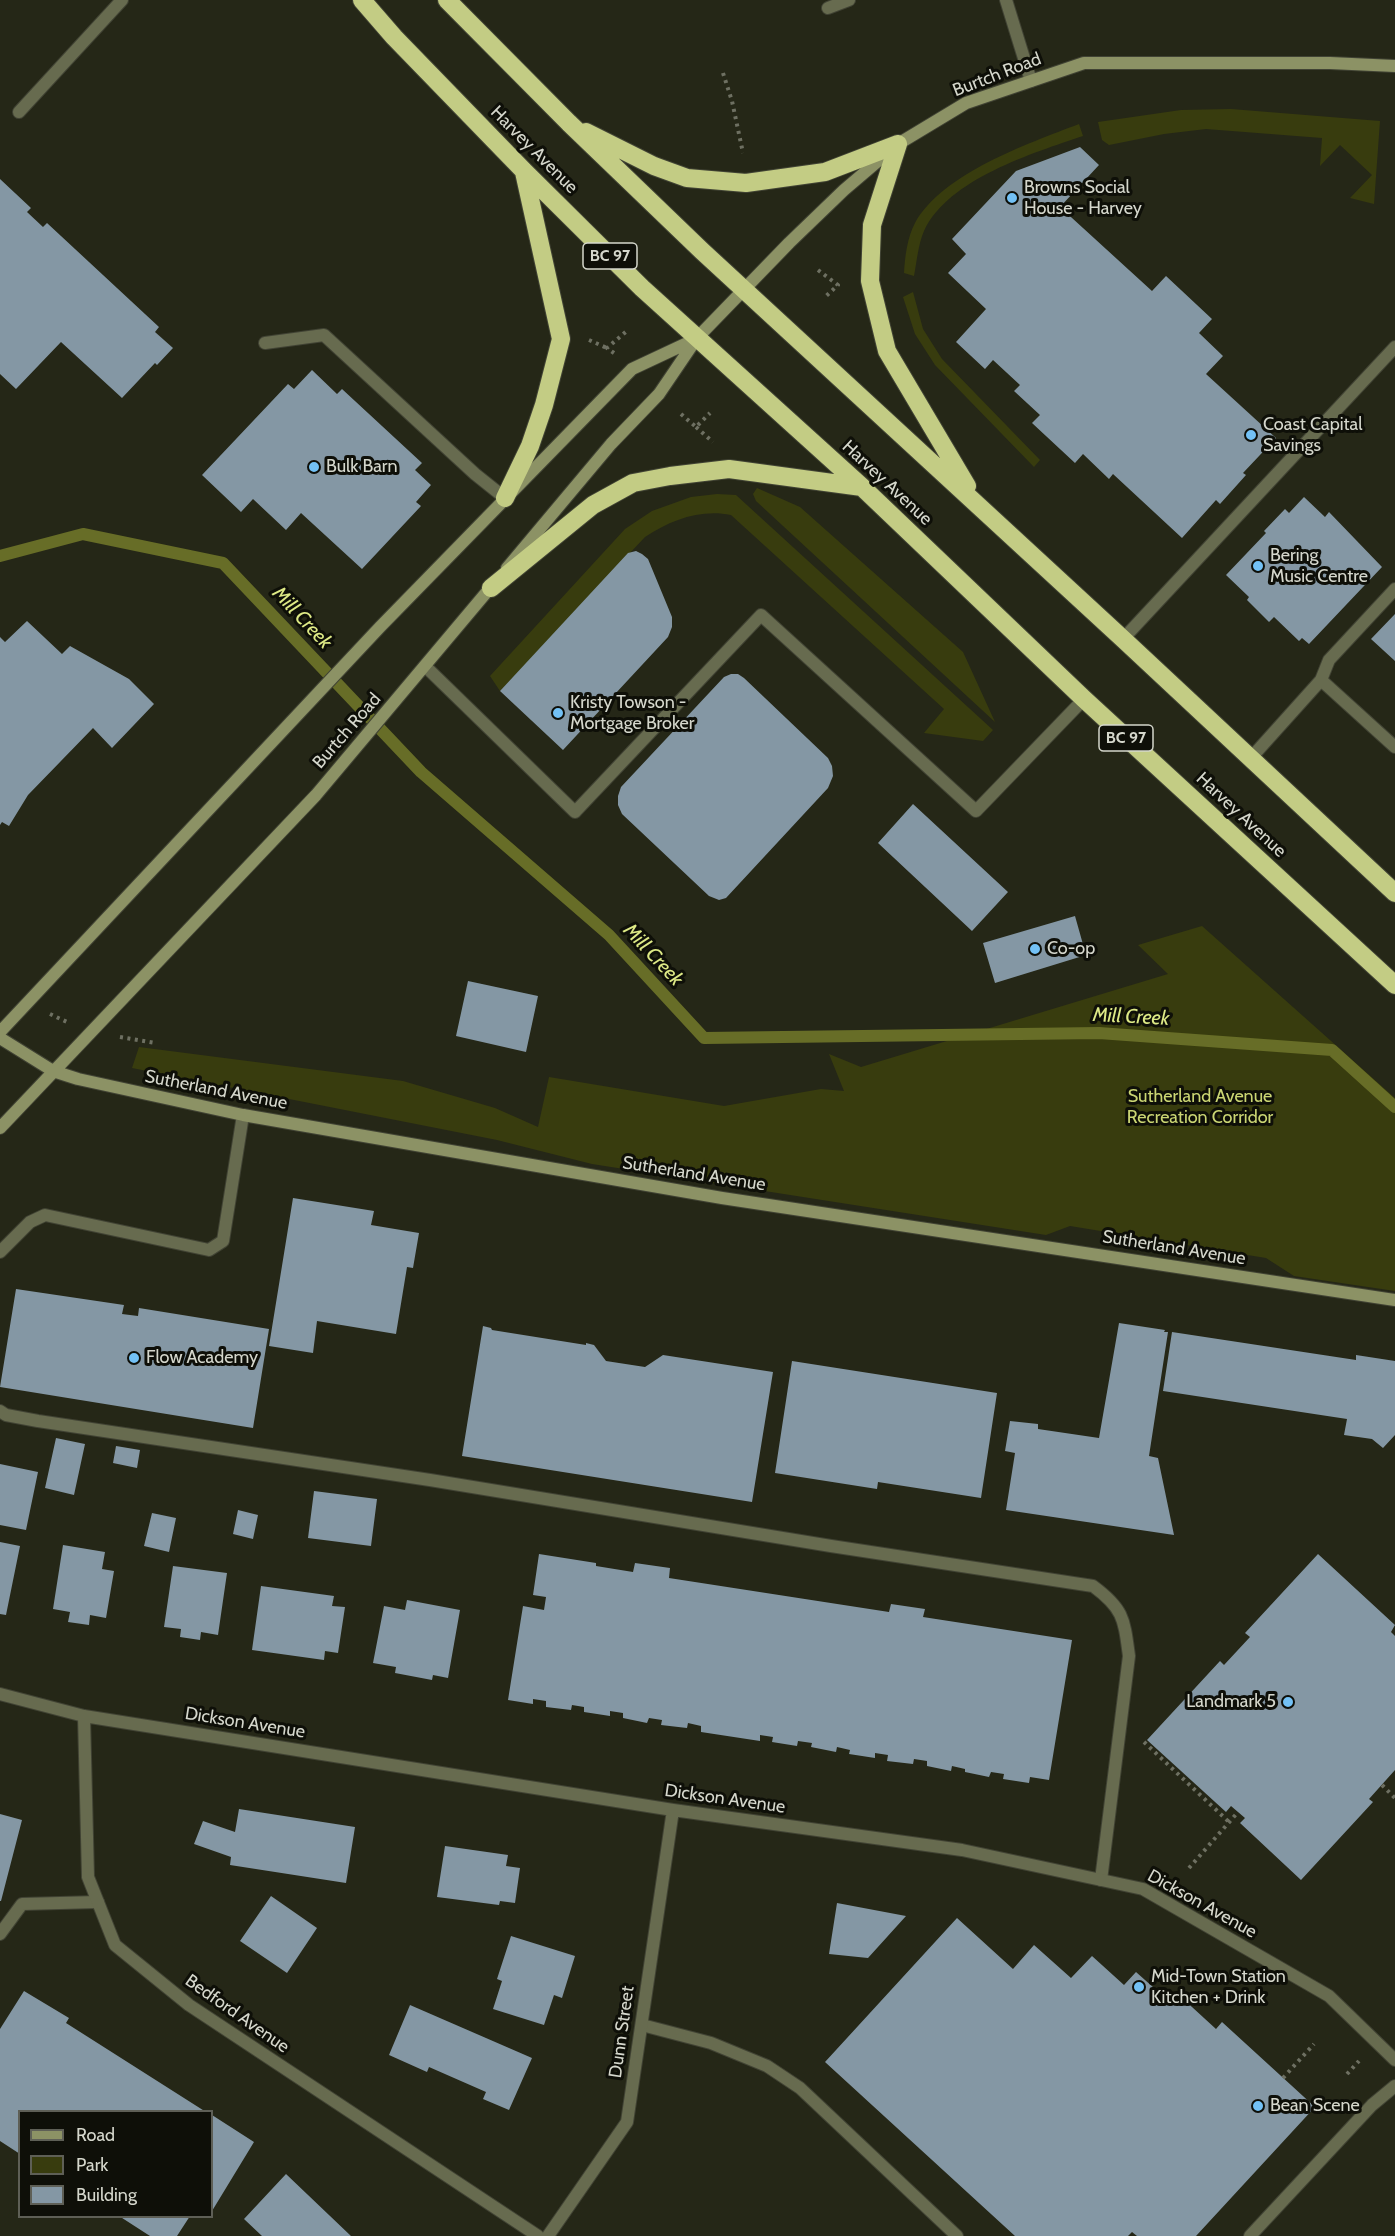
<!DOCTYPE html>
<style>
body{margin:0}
#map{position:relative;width:1395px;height:2236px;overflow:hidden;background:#252717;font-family:Cabin,sans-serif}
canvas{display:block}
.legend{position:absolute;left:18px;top:2110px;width:195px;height:108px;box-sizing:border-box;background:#0e0f08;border:2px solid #5e5f56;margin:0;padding:8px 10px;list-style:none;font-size:18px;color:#d5d7cc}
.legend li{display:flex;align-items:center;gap:12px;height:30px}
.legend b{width:30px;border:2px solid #5e5f56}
</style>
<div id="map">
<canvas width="1395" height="2236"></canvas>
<ul class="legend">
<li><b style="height:8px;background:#8c9265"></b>Road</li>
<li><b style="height:16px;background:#383c0e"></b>Park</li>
<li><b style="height:16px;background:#8497a4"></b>Building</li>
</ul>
</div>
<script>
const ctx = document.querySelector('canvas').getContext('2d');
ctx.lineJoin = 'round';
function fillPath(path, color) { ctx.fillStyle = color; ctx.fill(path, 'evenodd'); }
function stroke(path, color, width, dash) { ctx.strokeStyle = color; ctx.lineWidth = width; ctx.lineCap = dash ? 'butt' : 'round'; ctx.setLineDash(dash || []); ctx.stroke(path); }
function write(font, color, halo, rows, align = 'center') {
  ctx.font = font + ' Cabin,sans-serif'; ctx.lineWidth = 6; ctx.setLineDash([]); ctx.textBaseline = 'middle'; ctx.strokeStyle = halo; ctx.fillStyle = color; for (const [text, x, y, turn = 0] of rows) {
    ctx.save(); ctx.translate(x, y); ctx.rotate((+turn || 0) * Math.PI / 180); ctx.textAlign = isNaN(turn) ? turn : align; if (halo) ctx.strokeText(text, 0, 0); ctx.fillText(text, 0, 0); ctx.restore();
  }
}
const green = new Path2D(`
 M1231 109 1380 121 1374 204 1350 198 1372 175 1340 145 1320 166 1322 138 1206 129 1164 134 1109 145 1102 140 1098 122 1181 110Z
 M1079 124 1083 136C1033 153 948 179 924 231 918 245 917 261 914 276L904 273C905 257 907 238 915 223 943 173 1027 144 1079 124Z
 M913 292 923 329 942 359 1040 460 1034 467 935 365 915 334 903 297Z
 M757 488 800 507 963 652 995 722 756 501 753 494Z
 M717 494 736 495 993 730 983 741 924 733 944 709 731 515C700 509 671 520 645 537L500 691 490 676 625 529 652 511 691 497Z
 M1202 926 1395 1098V1291L1294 1276 1266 1258 1070 1226 1046 1235 592 1164 497 1140 132 1068 139 1047 403 1081 495 1108 538 1127 549 1077 724 1106 821 1089 844 1091 829 1054 861 1067 1168 974 1138 945Z`);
const stream = new Path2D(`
 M0 556 83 534 223 563 421 772 609 935 704 1038 1099 1033 1332 1050 1395 1107`);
const building = new Path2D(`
 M1080 147 1099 165 1060 207 1152 291 1166 276 1212 319 1199 333 1223 356 1206 374 1276 438 1243 473 1246 475 1220 504 1216 500 1182 538 1113 474 1109 479 1083 454 1075 463 1032 423 1040 415 1014 391 1020 385 993 360 985 369 956 342 986 309 948 273 966 254 952 239 1016 171Z
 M0 179 31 208 27 212 43 227 47 223 159 327 155 332 173 348 157 365 155 363 122 398 61 342 16 389 0 374Z
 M312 370 337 394 342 389 422 463 415 470 431 485 416 502 421 506 362 569 301 513 286 530 253 499 241 512 202 475 288 384 294 389Z
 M1304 497 1325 517 1329 512 1382 567 1309 644 1302 638 1299 641 1274 617 1269 622 1247 600 1249 597 1226 575 1266 533 1264 531 1285 509 1289 513Z
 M636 551 642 554 648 559 672 617V627L668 637 563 750 500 691 628 553Z
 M1395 614V661L1371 639Z
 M27 621 62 654 70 646 129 679 154 704 112 748 93 728 28 795 9 826 2 822 0 825V637L5 642Z
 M731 674H738L744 678 828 758 832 766 833 776 828 788 726 898 719 900 709 896 622 814 618 805V796L621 787 724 677Z
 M913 804 1008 892 972 931 878 843Z
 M1075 916 1086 955 995 983 983 943Z
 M468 981 538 996 526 1052 456 1036Z
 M293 1198 374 1211 371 1225 419 1233 413 1268 407 1267 396 1334 317 1321 313 1353 269 1346Z
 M16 1289 124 1305 122 1314 138 1316 139 1308 269 1329 253 1428 0 1387Z
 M1119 1323 1165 1330 1164 1332H1168L1149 1456 1158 1458 1174 1535 1006 1510 1015 1453 1005 1451 1010 1421 1038 1424V1429L1099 1438Z
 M483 1326 491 1328 492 1330 586 1345V1343L594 1345 606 1361 645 1367 663 1355 773 1372 752 1502 462 1456Z
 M1172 1332 1356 1360V1355L1395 1361V1435L1383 1448 1372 1439 1344 1435 1347 1419 1163 1391Z
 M792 1361 997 1393 981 1498 878 1482 877 1489 775 1473Z
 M56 1438 85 1444 74 1495 45 1488Z
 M116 1446 140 1450 137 1468 113 1463Z
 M0 1464 38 1472 26 1530 0 1525Z
 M314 1491 377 1499 371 1546 308 1538Z
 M238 1510 258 1515 253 1539 233 1534Z
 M152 1513 176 1518 169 1552 144 1546Z
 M0 1542 20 1546 6 1615 0 1614Z
 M63 1545 105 1552 102 1569 114 1571 106 1618 90 1615 89 1625 68 1622 70 1612 53 1609Z
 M539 1554 596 1563V1566L633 1572 635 1563 670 1568 669 1578 889 1612 891 1604 925 1609 923 1617 1072 1640 1049 1780 1030 1777 1029 1783 1003 1779 1004 1774 991 1772 989 1777 965 1772V1769L952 1766 951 1771 927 1766V1761L914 1759 913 1764 887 1761 888 1755 875 1753V1758L849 1754 850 1750 837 1747 836 1752 811 1747 812 1743 798 1741 797 1746 772 1742 773 1737 760 1735V1741L701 1732V1726L688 1723 687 1728 661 1725 662 1720 649 1718 647 1723 623 1718V1713L610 1711V1716L584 1712V1707L572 1705 571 1710 546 1707V1701L533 1699V1704L508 1700 523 1606 544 1610 546 1597 533 1595Z
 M1318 1554 1395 1625 1391 1632 1395 1636V1770L1369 1799 1373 1802 1301 1880 1240 1823 1245 1818 1231 1806 1226 1812 1147 1740 1220 1661 1224 1665 1250 1637 1245 1633Z
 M173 1566 227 1573 218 1635 201 1632 200 1640 180 1637 181 1629 164 1627Z
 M261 1586 334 1596 332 1606 345 1607 338 1653 325 1651 324 1660 252 1650Z
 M407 1600 460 1610 448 1678 433 1675 432 1680 395 1673 396 1667 373 1663 384 1606 405 1610Z
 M239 1809 355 1827 346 1883 230 1865 231 1857 194 1844 203 1821 235 1832Z
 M0 1814 22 1820 1 1901H0Z
 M445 1846 508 1855 506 1866 520 1868 515 1903 500 1901 499 1905 437 1897Z
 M271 1896 317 1928 287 1973 240 1941Z
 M837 1903 906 1916 868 1958 829 1954Z
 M957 1918 1013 1969 1034 1945 1071 1978 1092 1956 1124 1985 1136 1972 1172 2004 1180 1996 1216 2029 1222 2022 1315 2107 1196 2236H1137L1132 2232 1128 2236H1015L825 2062Z
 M511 1936 575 1956 562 1998 554 1995 544 2025 493 2009 502 1981 497 1979Z
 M24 1991 69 2018 66 2023 206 2112H20V2154L0 2141V2029Z
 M410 2005 532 2058 509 2110 483 2099 486 2092 429 2067 427 2072 389 2055Z
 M212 2115 254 2142 212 2211Z
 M286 2174 351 2236H262L244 2219Z
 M119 2216H190L177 2236H150Z`);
const path = new Path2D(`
 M723 73 732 101 743 153
 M818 270 838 285 824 298
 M589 340 607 348
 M614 353 607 348 628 330
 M681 414 696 427 710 413
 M696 427 713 442
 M50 1014 67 1022
 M120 1037 155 1043
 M1144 1742 1229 1822
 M1382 1785 1395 1798
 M1189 1868 1238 1812
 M1347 2074 1359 2061
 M1283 2078 1314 2044`);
const lane = new Path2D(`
 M1006 0 1031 81
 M828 8 849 0
 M19 112 122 0
 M265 343 324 335 475 474 505 498
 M1123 639 1395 347
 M426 667 575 812 761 615 976 811 1084 699
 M1321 680 1329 660 1395 589
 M1250 759 1321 680 1395 747
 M0 1252 30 1222 45 1215 209 1250 223 1241 243 1115
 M0 1411 6 1415 38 1421 430 1480 831 1546 1093 1586C1124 1609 1124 1619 1129 1656L1101 1880
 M0 1934 22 1904 98 1902
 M642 2025 711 2043 767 2066 800 2088 957 2236
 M1250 2236 1372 2105 1395 2086`);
const street = new Path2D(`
 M0 1694 84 1716 673 1810 962 1850 1143 1889 1329 1996 1395 2060
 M84 1716 88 1877 115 1945 189 2005 538 2236
 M548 2236 627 2122 673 1810`);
const secondary = new Path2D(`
 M507 568 611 444 659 394 697 338 789 243 844 190 898 144 966 103 1084 63H1330L1395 66
 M0 1032 380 627 632 369 696 339
 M0 1038 53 1071 78 1079 243 1115 722 1198 1395 1300
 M0 1128 316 795 496 581`);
const highway = new Path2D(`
 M362 0 394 37 524 171 642 288 862 487 1084 699 1395 985
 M447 0 569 123 702 251 1123 639 1395 893
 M586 132 654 166 687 178 746 183 825 172 898 144
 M898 144 872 225 870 281 887 351 967 486
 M505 498 530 446 544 405 561 339 524 172
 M491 588 593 505 633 483 670 476 729 469 862 487`);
const markers = [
 [1012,198,6,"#73c1f5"],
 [1251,435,6,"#73c1f5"],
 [314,467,6,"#73c1f5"],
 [1258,566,6,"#73c1f5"],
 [558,713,6,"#73c1f5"],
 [1035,949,6,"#73c1f5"],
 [134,1358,6,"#73c1f5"],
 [1288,1702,6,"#73c1f5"],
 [1139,1987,6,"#73c1f5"],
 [1258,2106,6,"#73c1f5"]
];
const shields = [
 [610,256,54],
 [1126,738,54]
];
const shieldNames = [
 ["BC 97",610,256],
 ["BC 97",1126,738]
];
const streetNames = [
 ["Burtch Road",997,75,-21],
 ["Harvey Avenue",534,150,45],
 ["Harvey Avenue",887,483,43],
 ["Burtch Road",347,731,-49],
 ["Harvey Avenue",1241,815,43],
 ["Sutherland Avenue",216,1090,11],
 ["Sutherland Avenue",694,1174,9],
 ["Sutherland Avenue",1174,1248,9],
 ["Dickson Avenue",245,1723,9],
 ["Dickson Avenue",725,1799,8],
 ["Dickson Avenue",1202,1904,29],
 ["Bedford Avenue",237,2014,35],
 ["Dunn Street",622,2032,-82]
];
const poiNames = [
 ["Browns Social",1024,188],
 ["House - Harvey",1024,209],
 ["Coast Capital",1263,425],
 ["Savings",1263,446],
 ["Bulk Barn",326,467],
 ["Bering",1270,556],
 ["Music Centre",1270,577],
 ["Kristy Towson -",570,703],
 ["Mortgage Broker",570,724],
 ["Co-op",1047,949],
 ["Flow Academy",146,1358],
 ["Landmark 5",1276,1702,"right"],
 ["Mid-Town Station",1151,1977],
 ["Kitchen + Drink",1151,1998],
 ["Bean Scene",1270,2106]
];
const parkNames = [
 ["Sutherland Avenue",1200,1097],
 ["Recreation Corridor",1200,1118]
];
const waterNames = [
 ["Mill Creek",302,618,47],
 ["Mill Creek",653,955,47],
 ["Mill Creek",1131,1017,3]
];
fillPath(green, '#383c0e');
stroke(stream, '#676d27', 12);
fillPath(building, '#8497a4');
stroke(lane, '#414334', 14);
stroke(street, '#414334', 14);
stroke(secondary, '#414334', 14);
stroke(highway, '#414334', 20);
stroke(path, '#6e7062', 4, [3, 4.5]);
stroke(lane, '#676b4f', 12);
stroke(street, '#676b4f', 12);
stroke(secondary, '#8c9265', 12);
stroke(highway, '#c3cc84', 18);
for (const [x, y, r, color] of markers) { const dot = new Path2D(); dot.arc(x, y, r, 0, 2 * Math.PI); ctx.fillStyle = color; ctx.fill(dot); stroke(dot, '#0e0f08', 2); }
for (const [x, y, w] of shields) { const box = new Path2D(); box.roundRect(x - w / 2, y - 13, w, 26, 4.5); ctx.fillStyle = '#0e0f08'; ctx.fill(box); stroke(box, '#d5d7cc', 1.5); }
write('bold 16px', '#d5d7cc', null, shieldNames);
write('18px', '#d5d7cc', '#0e0f08', streetNames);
write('18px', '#d5d7cc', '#0e0f08', poiNames, 'left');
write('18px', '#cbd673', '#0e0f08', parkNames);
write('italic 20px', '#deea86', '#0e0f08', waterNames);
</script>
